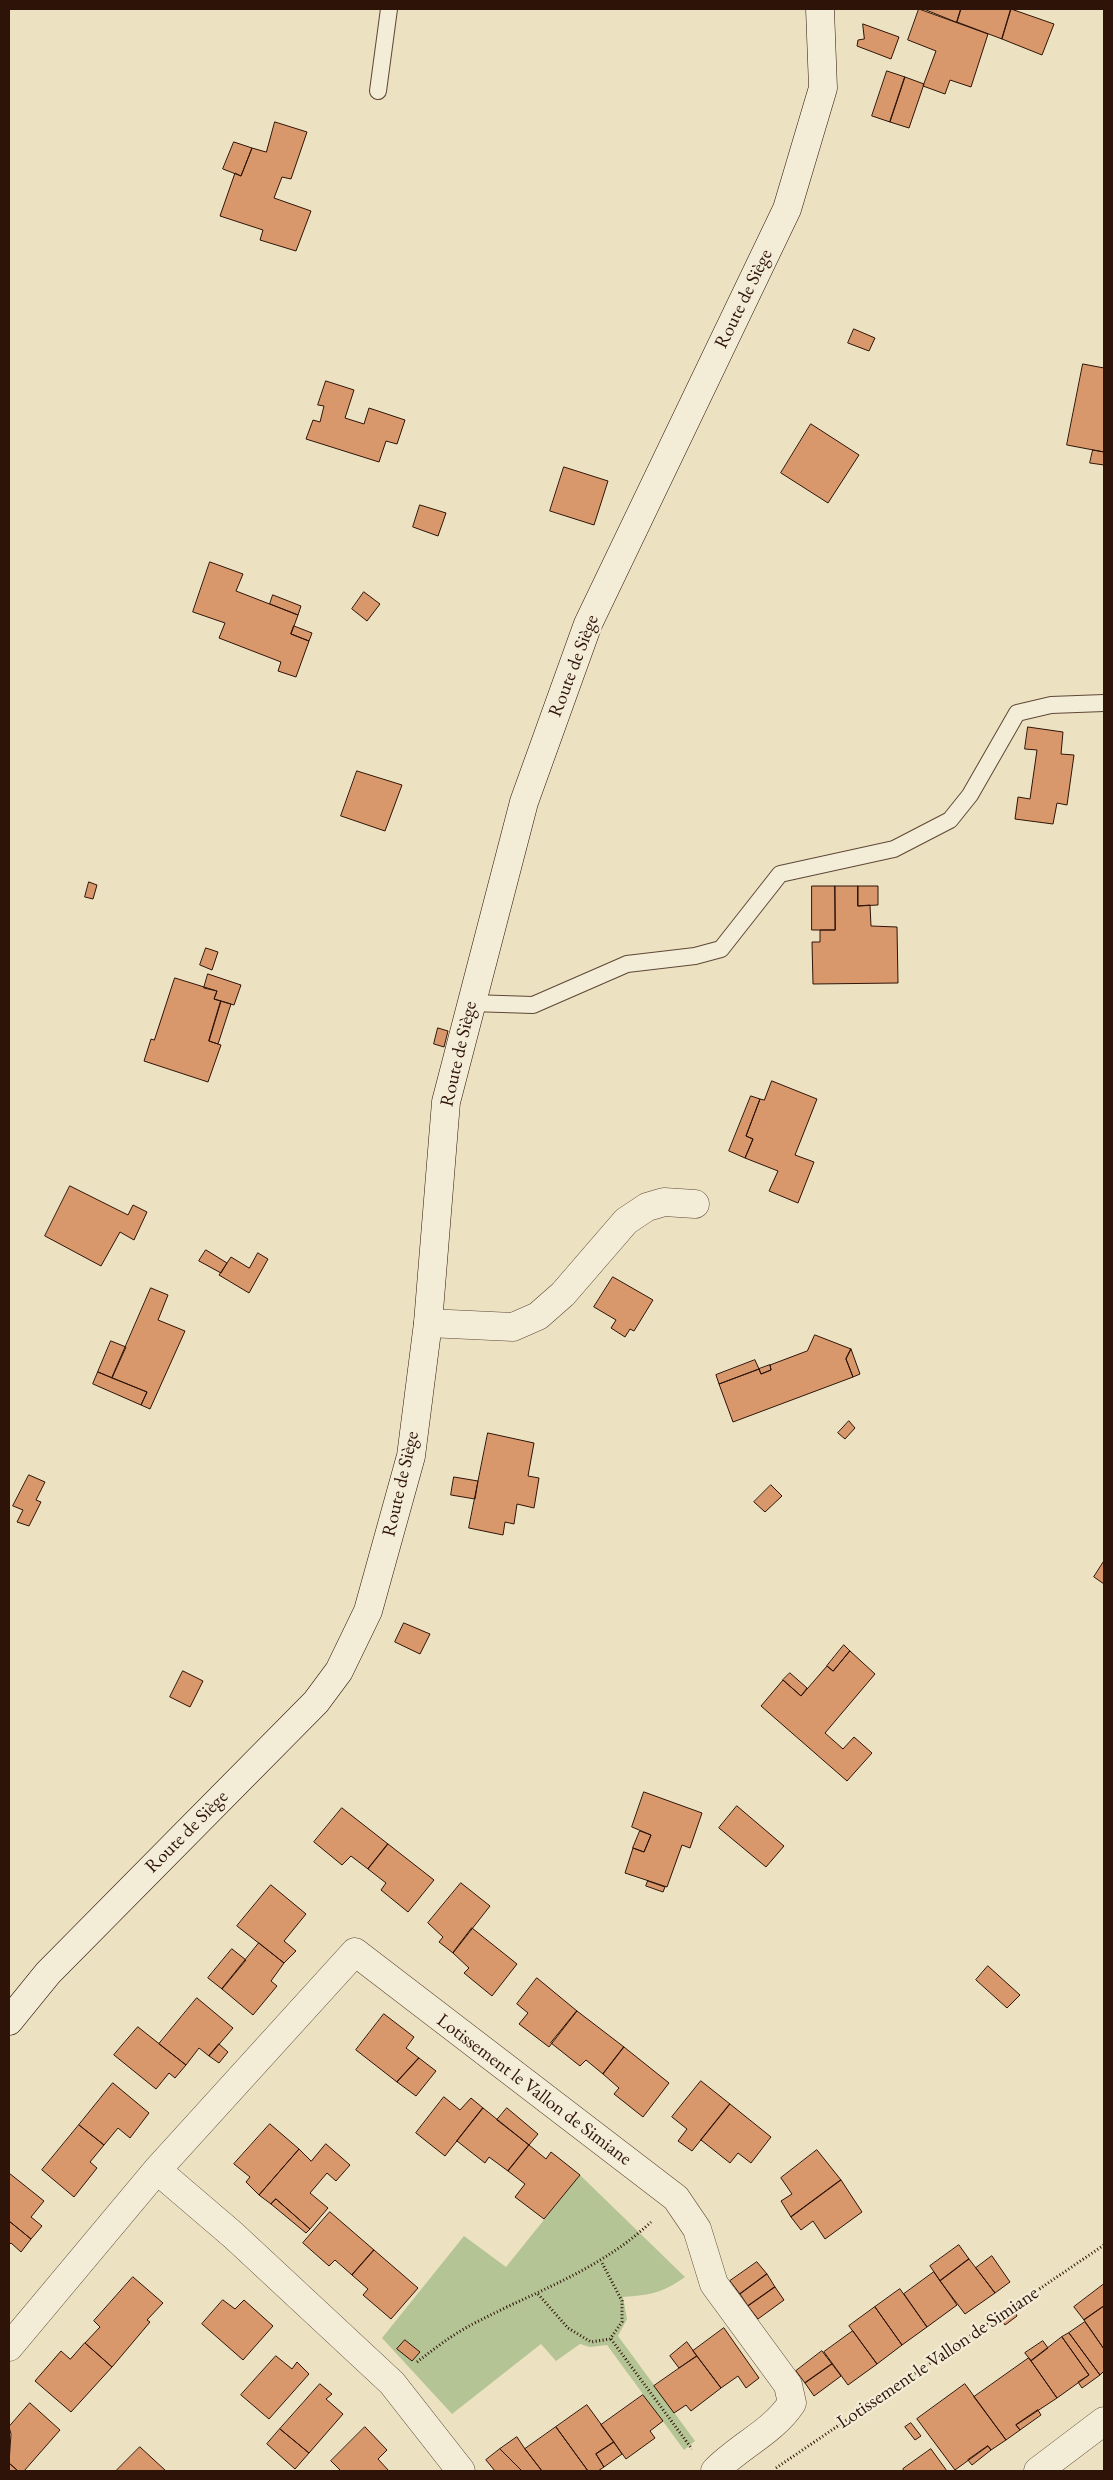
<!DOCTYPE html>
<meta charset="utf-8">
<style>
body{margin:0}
#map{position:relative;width:1113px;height:2480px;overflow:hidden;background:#ece2c1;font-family:"EB Garamond",serif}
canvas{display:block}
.frame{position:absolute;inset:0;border:10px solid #2e1308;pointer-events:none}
</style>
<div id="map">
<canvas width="1113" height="2480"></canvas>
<div class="frame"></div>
</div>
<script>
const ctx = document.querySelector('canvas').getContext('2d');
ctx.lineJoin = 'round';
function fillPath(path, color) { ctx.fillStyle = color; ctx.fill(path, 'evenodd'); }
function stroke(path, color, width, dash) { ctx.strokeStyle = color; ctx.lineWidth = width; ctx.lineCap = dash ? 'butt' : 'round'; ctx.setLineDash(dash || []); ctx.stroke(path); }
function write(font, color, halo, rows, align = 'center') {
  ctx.font = font + ' "EB Garamond",serif'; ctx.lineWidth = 4.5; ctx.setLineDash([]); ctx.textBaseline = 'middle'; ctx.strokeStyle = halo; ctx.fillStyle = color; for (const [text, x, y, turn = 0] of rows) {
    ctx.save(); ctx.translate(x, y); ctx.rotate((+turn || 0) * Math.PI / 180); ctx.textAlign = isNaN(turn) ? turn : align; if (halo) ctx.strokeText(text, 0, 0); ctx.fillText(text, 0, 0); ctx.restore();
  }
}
const green = new Path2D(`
 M580 2175 685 2277C663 2293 650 2295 623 2297L627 2319 618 2336 695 2441 684 2450 607 2345 590 2347 580 2344 556 2361 541 2344 452 2414 382 2338 464 2236 506 2267Z`);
const building = new Path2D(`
 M919 9 988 34 971 87 950 80 945 94 923 86 936 51 908 40Z
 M924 9H961L957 22Z
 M961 9H1011L1002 39 957 22Z
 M1011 9 1054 24 1042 55 1002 39Z
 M863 24 899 37 891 59 857 46 858 40 864 39Z
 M887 71 905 77 890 122 872 116Z
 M905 77 924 84 909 128 890 122Z
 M275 122 307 132 291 179 282 177 274 198 311 211 296 251 260 240 263 230 220 216 235 173 241 176 252 148 266 152Z
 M234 142 252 148 241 176 223 169Z
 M854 329 875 338 869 351 848 343Z
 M1083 364 1104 368V452L1067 445Z
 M326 381 354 390 345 418 364 424 369 408 405 420 397 444 386 441 379 462 306 439 313 420 320 422 324 406 318 405Z
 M811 424 859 455 828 503 781 473Z
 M1093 450 1104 452V465L1090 463Z
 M564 467 608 481 594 525 550 511Z
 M420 505 446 513 438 536 413 527Z
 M210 562 243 574 236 591 298 615 291 634 309 641 296 677 278 671 281 662 219 638 225 623 193 612Z
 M364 592 380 604 367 621 352 609Z
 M273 595 301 606 298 615 270 604Z
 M294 626 312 633 309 641 291 634Z
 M1028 727 1063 732 1061 754 1074 755 1067 805 1057 803 1053 824 1015 819 1018 797 1030 799 1037 750 1025 749Z
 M357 771 402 785 385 831 341 816Z
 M89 882 97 885 93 899 85 897Z
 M812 886H835V930H812Z
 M835 886H858V906L870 905 871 926 897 927 898 983 813 984 812 942H820V930H835Z
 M858 886H878V905L858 906Z
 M206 948 218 952 212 970 200 965Z
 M208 974 241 985 234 1005 214 999 217 991 204 988Z
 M175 978 217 991 214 999 221 1001 209 1041 221 1045 208 1082 144 1061 151 1039 154 1040Z
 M221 1001 231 1004 218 1044 209 1041Z
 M438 1028 448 1031 444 1047 434 1044Z
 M772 1081 817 1099 795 1155 814 1162 798 1203 769 1191 778 1171 745 1158 753 1139 746 1136 760 1099 764 1100Z
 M751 1096 760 1099 746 1136 753 1139 745 1158 729 1151Z
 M70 1186 128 1215 133 1205 147 1212 134 1240 120 1232 101 1266 45 1236Z
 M206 1250 227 1263 221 1273 199 1261Z
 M258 1253 268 1259 249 1293 219 1275 231 1257 249 1268Z
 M613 1277 653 1300 634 1331 630 1329 625 1337 611 1328 616 1320 594 1307Z
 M151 1288 168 1295 158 1320 185 1331 150 1409 141 1405 147 1392 112 1378Z
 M815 1335 851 1349 846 1359 853 1377 733 1422 719 1384 759 1369 761 1374 771 1370 770 1365 807 1351Z
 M111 1341 126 1347 112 1378 98 1372Z
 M851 1349 860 1374 853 1377 846 1359Z
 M755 1360 759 1369 719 1384 716 1375Z
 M770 1365 771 1370 761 1374 759 1369Z
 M98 1372 147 1392 141 1405 93 1384Z
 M849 1421 855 1428 845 1439 838 1433Z
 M488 1433 534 1443 528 1476 539 1478 534 1508 517 1504 514 1524 505 1522 503 1535 469 1528Z
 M29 1475 45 1482 36 1500 41 1502 29 1526 17 1522 23 1510 13 1506Z
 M454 1477 478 1481 475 1499 451 1495Z
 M771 1485 782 1496 765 1512 754 1502Z
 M1104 1561V1584L1094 1577Z
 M404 1623 430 1634 420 1654 395 1642Z
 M844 1645 850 1651 833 1671 827 1666Z
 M850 1651 875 1674 825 1733 843 1749 854 1737 872 1753 847 1781 761 1706 783 1680 801 1696 827 1666 833 1671Z
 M183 1671 203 1681 190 1707 170 1697Z
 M790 1673 807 1688 801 1696 783 1680Z
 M644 1792 702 1813 690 1848 682 1845 667 1887 625 1873 633 1848 644 1852 651 1835 632 1827Z
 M737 1806 784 1846 766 1867 719 1828Z
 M342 1808 388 1844 368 1869 351 1856 342 1865 314 1842Z
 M640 1831 651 1835 644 1852 633 1848Z
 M388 1844 434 1880 408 1912 381 1890 386 1883 368 1869Z
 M648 1881 665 1887 663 1892 646 1886Z
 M461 1883 490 1906 453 1953 439 1942 443 1937 428 1923Z
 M271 1885 306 1914 284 1941 296 1951 284 1963 237 1926Z
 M472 1928 517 1964 492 1996 464 1973 469 1968 453 1953Z
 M259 1943 284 1963 271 1981 277 1986 253 2015 222 1989Z
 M232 1949 246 1960 222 1989 208 1978Z
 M988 1966 1020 1995 1007 2008 976 1980Z
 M537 1978 577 2011 549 2047 519 2024 528 2013 517 2004Z
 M197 1998 233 2028 209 2056 199 2048 186 2065 159 2044Z
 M577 2011 624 2047 603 2074 586 2060 580 2066 551 2043Z
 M384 2014 414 2037 406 2048 419 2058 397 2082 356 2050Z
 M138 2027 186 2065 175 2078 169 2073 156 2089 114 2055Z
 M219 2044 228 2052 219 2063 209 2056Z
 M624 2047 669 2083 643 2117 614 2094 619 2088 603 2074Z
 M419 2058 436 2071 416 2096 397 2082Z
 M701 2081 730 2104 692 2151 678 2141 687 2129 672 2117Z
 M113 2083 149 2113 130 2138 118 2128 104 2145 79 2125Z
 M444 2097 460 2110 471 2098 483 2108 445 2156 416 2133Z
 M730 2104 771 2137 751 2163 738 2153 730 2163 701 2140Z
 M483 2108 529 2145 508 2171 489 2157 485 2163 457 2141Z
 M507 2108 538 2134 529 2145 497 2120Z
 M270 2124 299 2149 259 2195 246 2182 250 2177 234 2164Z
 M79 2125 104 2145 90 2162 97 2168 74 2197 42 2170Z
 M326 2144 350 2165 336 2181 327 2173 310 2193 328 2208 310 2229 276 2199 271 2204 259 2195 299 2149 311 2161Z
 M529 2145 546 2159 551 2152 580 2175 544 2219 515 2197 525 2184 508 2171Z
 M817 2150 841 2180 791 2217 781 2201 792 2194 781 2178Z
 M9 2173 44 2201 31 2217 42 2226 31 2239 9 2221Z
 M841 2180 862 2212 825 2239 813 2221 801 2230 791 2217Z
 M276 2199 310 2229 306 2233 271 2204Z
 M330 2212 374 2250 352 2275 335 2260 329 2266 303 2243Z
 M9 2221 31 2239 21 2252 11 2243 9 2245Z
 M959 2245 969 2259 940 2281 930 2266Z
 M374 2250 418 2288 391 2319 363 2295 368 2289 352 2275Z
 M992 2256 1010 2282 995 2293 976 2268Z
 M969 2259 995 2293 965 2314 940 2281Z
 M757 2262 767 2274 740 2294 730 2281Z
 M934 2272 957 2305 927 2327 904 2294Z
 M767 2274 775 2287 748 2306 740 2294Z
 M133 2277 163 2303 147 2320 150 2322 112 2367 85 2343 100 2327 94 2321Z
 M1104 2284V2306L1084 2320 1074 2307Z
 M775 2287 784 2300 758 2319 748 2306Z
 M900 2289 927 2327 902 2345 875 2307Z
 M223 2300 235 2309 244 2300 273 2326 243 2360 202 2324Z
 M1104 2306V2349L1084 2320Z
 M875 2307 902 2345 877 2364 849 2326Z
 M1013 2309 1017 2316 1005 2325 1001 2318Z
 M1085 2322 1104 2349V2371L1100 2375 1069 2333Z
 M724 2328 759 2378 746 2388 738 2376 721 2388 693 2351Z
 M853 2331 877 2364 848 2385 824 2352Z
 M1069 2333 1100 2375 1082 2388 1078 2382 1089 2375 1062 2337Z
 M1062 2337 1089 2375 1057 2398 1031 2361Z
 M405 2340 420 2352 412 2361 397 2349Z
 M1043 2341 1048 2348 1031 2361 1025 2353Z
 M687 2342 697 2356 679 2368 670 2356Z
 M85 2343 112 2367 71 2412 35 2381 61 2351 70 2359Z
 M822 2351 832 2364 805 2383 796 2371Z
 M276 2356 292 2369 297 2362 309 2374 269 2419 241 2395Z
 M697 2356 721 2388 691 2411 686 2405 674 2413 654 2386Z
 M1029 2358 1057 2398 1016 2425 1020 2430 1006 2440 974 2397Z
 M832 2364 841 2376 814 2396 805 2383Z
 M320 2384 332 2394 326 2399 343 2414 309 2453 280 2429Z
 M965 2384 1006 2440 991 2450 988 2446 955 2470 917 2419Z
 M643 2395 663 2421 650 2431 655 2438 626 2459 601 2425Z
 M30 2403 60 2430 24 2471H18L9 2463 11 2434 9 2427Z
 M587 2405 614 2442 596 2454 604 2467 598 2471H588L556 2427Z
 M1038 2410 1041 2415 1020 2430 1016 2425Z
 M911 2423 921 2436 915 2440 905 2427Z
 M365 2427 387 2450 378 2459 389 2471H341L331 2461Z
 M556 2427 588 2471H542L525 2449Z
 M280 2429 309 2453 295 2469 267 2444Z
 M517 2437 525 2449 542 2471H522L500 2449Z
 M614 2442 622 2454 604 2467 596 2454Z
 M988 2446 991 2450 972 2465 968 2460Z
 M140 2447 166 2471H116Z
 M500 2449 522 2471H495L486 2460Z
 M931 2449 947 2471H904L903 2469Z
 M9 2463 18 2471H9Z`);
const path = new Path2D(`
 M538 2294 568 2328 591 2342 610 2339 622 2322V2301L601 2261
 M611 2339 692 2449
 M417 2362C434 2349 452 2335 471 2325 533 2292 599 2271 651 2222
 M776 2468 1104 2245`);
const lane = new Path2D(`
 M378 91 389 9
 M471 1003 533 1005 627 964 695 956 721 949 780 874 894 849 950 820 970 795 1017 713 1051 705 1104 703`);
const street = new Path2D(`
 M428 1323 513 1327 538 1316 563 1294 626 1221 647 1207 664 1202 695 1204
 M157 2170 355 1952 676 2198 697 2229 714 2284 788 2385 792 2403C773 2432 739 2446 715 2471
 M9 2347 157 2170 233 2235 392 2383 461 2471
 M1038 2471 1104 2421`);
const secondary = new Path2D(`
 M9 2021 48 1973 316 1702 339 1671 368 1611 411 1456 428 1323 446 1102 524 802 588 624 787 209 823 88 820 9`);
const streetNames = [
 ["Route de Siège",744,299,-64],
 ["Route de Siège",574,666,-69],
 ["Route de Siège",459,1054,-77],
 ["Route de Siège",401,1484,-77],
 ["Route de Siège",187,1832,-45],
 ["Lotissement le Vallon de Simiane",534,2090,37],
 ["Lotissement le Vallon de Simiane",938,2358,-34]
];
fillPath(green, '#b5c495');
fillPath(building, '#d9986b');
stroke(building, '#2e1308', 1);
stroke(lane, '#5e4736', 18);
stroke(street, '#5e4736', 29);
stroke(secondary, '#2e1308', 29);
stroke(path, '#2e1308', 3, [1, 2.5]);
stroke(lane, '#f3ecd7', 16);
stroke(street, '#f3ecd7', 28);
stroke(secondary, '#f3ecd7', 28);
write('19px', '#2e1308', '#f3ecd7', streetNames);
</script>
